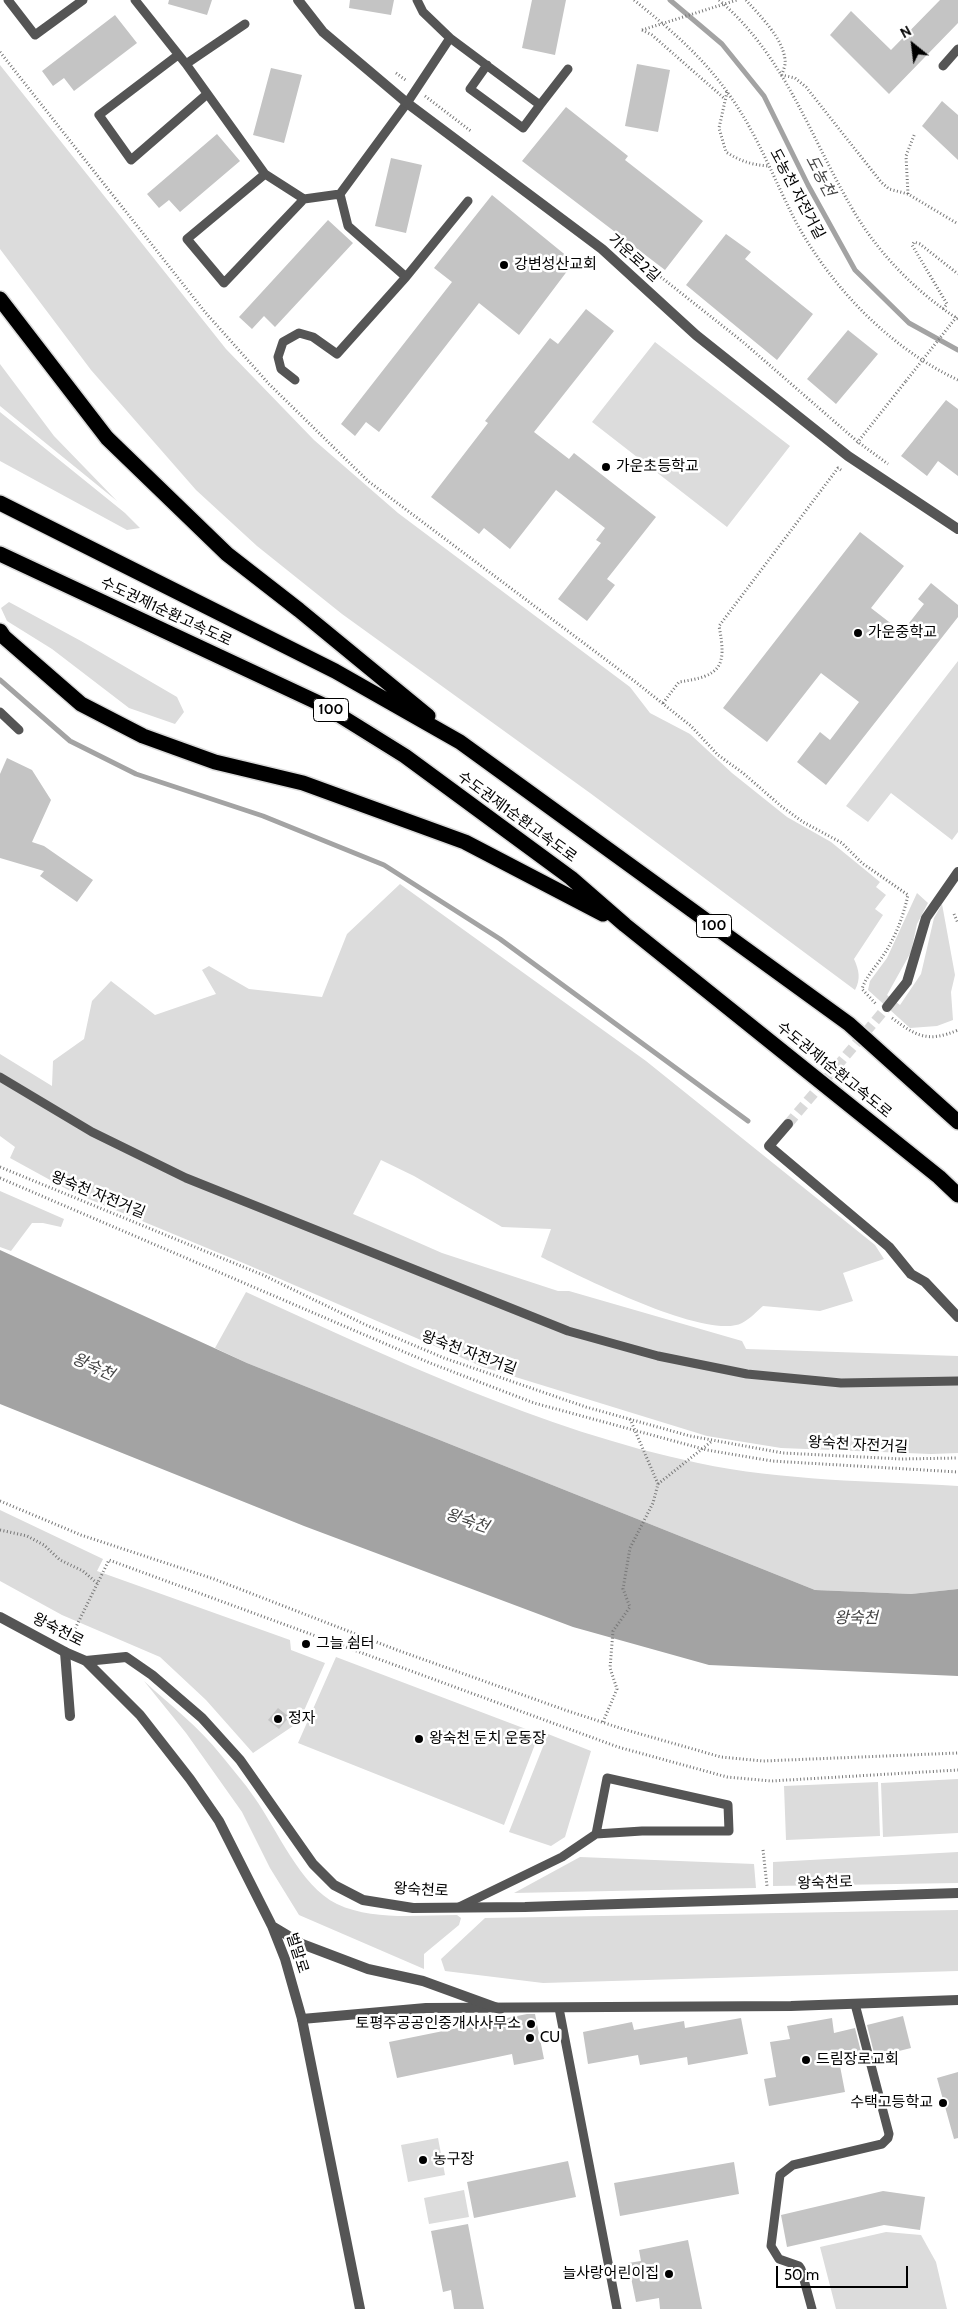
<!DOCTYPE html>
<meta charset="utf-8">
<style>
body{margin:0}
#map{position:relative;width:958px;height:2309px;overflow:hidden;background:#fff;font-family:Cabin,sans-serif}
canvas{display:block}
.north{position:absolute;left:888px;top:20px;width:50px;height:50px;-webkit-text-stroke:4px #fff;paint-order:stroke;rotate:331deg;font-size:14px;font-weight:700;line-height:20px;text-align:center;color:#000}
.north::after{content:'';display:block;margin:auto;width:18px;height:22px;background:#000;clip-path:polygon(50% 0,100% 100%,50% 72%,0 100%)}
.scale{position:absolute;left:776px;top:2266px;width:132px;height:22px;box-sizing:border-box;border:2px solid #000;border-top:0;padding-left:6px;font-size:15px;line-height:18px;white-space:nowrap;color:#000;-webkit-text-stroke:4px #fff;paint-order:stroke}
</style>
<div id="map">
<canvas width="958" height="2309"></canvas>
<div class="north">N</div>
<div class="scale">50 m</div>
</div>
<script>
const ctx = document.querySelector('canvas').getContext('2d');
ctx.lineJoin = 'round';
function fillPath(path, color) { ctx.fillStyle = color; ctx.fill(path, 'evenodd'); }
function stroke(path, color, width, dash) { ctx.strokeStyle = color; ctx.lineWidth = width; ctx.lineCap = dash ? 'butt' : 'round'; ctx.setLineDash(dash || []); ctx.stroke(path); }
function write(font, color, halo, rows, align = 'center') {
  ctx.font = font + ' Cabin,"Noto Sans KR",sans-serif'; ctx.lineWidth = 5; ctx.setLineDash([]); ctx.textBaseline = 'middle'; ctx.strokeStyle = halo; ctx.fillStyle = color; for (const [text, x, y, turn = 0] of rows) {
    ctx.save(); ctx.translate(x, y); ctx.rotate((+turn || 0) * Math.PI / 180); ctx.textAlign = isNaN(turn) ? turn : align; if (halo) ctx.strokeText(text, 0, 0); ctx.fillText(text, 0, 0); ctx.restore();
  }
}
const green = new Path2D(`
 M0 65 226 349 314 440 398 513 630 687 650 713 690 734 732 773 787 817 831 842 880 882 876 887 886 895 875 909 883 915 854 959C859 970 861 979 855 990L590 793 342 614 257 546 196 490 91 370 0 249Z
 M655 342 790 446 727 527 592 422Z
 M0 364 54 436 117 501 0 406Z
 M0 412 125 513 140 528 127 530 0 461Z
 M9 602 81 641 177 697 184 712 175 724 129 708 52 649 7 621 1 608Z
 M958 661V832L952 840 891 793 868 822 846 806Z
 M400 884 646 1061 875 1245 884 1259 843 1273 853 1301 820 1311 763 1306C757 1311 750 1319 742 1323 707 1341 577 1275 541 1257L551 1229 502 1227 414 1176 381 1160 353 1214 442 1253 558 1291H569L742 1341 746 1349 958 1356V1453L931 1454 781 1448 707 1436 483 1367 248 1265 72 1192 10 1158 15 1147 0 1136V1054L52 1086 53 1061 84 1039 92 1001 111 981 155 1015 216 994 202 970 209 966 249 989 322 997 347 934Z
 M917 893 928 903 917 924 911 952 887 995 900 1005 921 974 934 918 942 904 955 975 951 992 953 1020 937 1026 910 1028 868 990 870 981 887 958Z
 M0 1191 64 1219 61 1227 43 1223H32L11 1251 0 1247Z
 M246 1292C391 1358 541 1430 698 1463 783 1481 872 1481 958 1486V1589L911 1594 815 1590 247 1363 215 1348Z
 M0 1510 103 1559 97 1571 290 1640 291 1650 325 1663 299 1722 253 1753 206 1700 160 1657 62 1615 0 1581Z
 M336 1657 539 1734 504 1825 298 1743Z
 M144 1681C170 1705 199 1727 221 1755 232 1769 244 1782 254 1797 277 1829 300 1886 337 1904 373 1921 419 1915 457 1915L461 1918 459 1925 424 1954V1969L299 1915 270 1868 242 1812 186 1733Z
 M548 1734 591 1751 565 1837 551 1846 509 1832Z
 M958 1779V1833L883 1837 881 1783Z
 M878 1782 880 1836 786 1840 784 1786Z
 M958 1852V1883L773 1886V1862Z
 M580 1857 754 1864 756 1888 514 1893Z
 M958 1910V1971L543 1983 445 1971 441 1959 485 1918Z
 M438 2138 445 2175 408 2182 401 2145Z
 M464 2190 469 2217 429 2224 424 2198Z
 M886 2232 921 2235 936 2262 947 2309H836L820 2247Z`);
const water = new Path2D(`
 M0 1250 247 1363 815 1590 911 1594 958 1589V1676L709 1665 573 1627 304 1526 0 1404Z`);
const stream = new Path2D(`
 M670 0 722 44 764 96 808 185 855 270 909 323 958 350
 M0 680 70 741 136 774 263 816 384 865 500 939 748 1121`);
const building = new Path2D(`
 M169 0H212L207 15 168 4Z
 M350 0H394L391 15 349 8Z
 M532 0H566L555 55 522 48Z
 M940 0H958V23L889 94 830 35 851 11 891 50Z
 M115 15 137 43 74 91 64 78 53 86 42 71Z
 M637 64 670 70 658 132 625 126Z
 M271 68 302 75 284 143 253 135Z
 M942 101 958 115V160L922 126Z
 M566 107 628 156 625 160 703 221 665 270 522 161Z
 M217 134 240 161 180 212 169 200 159 208 147 194Z
 M391 158 422 165 406 233 375 226Z
 M492 195 574 262 519 335 479 303 379 432 366 422 355 436 341 424 452 282 434 268Z
 M328 220 353 243 275 327 264 316 252 329 239 317Z
 M726 234 751 252 745 259 813 314 777 360 686 285Z
 M586 309 614 331 534 432 569 459 574 453 656 517 607 579 615 585 587 621 558 599 601 543 596 540 605 528 556 490 510 549 484 528 479 534 431 497 488 423 485 421 550 338 558 344Z
 M848 330 878 354 836 404 807 379Z
 M946 400 958 409V476L938 461 927 476 901 456Z
 M860 532 904 566 871 608 902 632 924 604 918 599 931 583 958 605V617L826 785 797 762 820 732 830 740 859 702 821 673 767 742 723 708Z
 M7 758 32 770 51 800 32 842 44 846 93 880 77 902 40 876 44 871 0 858V774Z
 M278 1708 289 1717 279 1729 268 1720Z
 M527 2014H535L544 2059 514 2065 512 2054 397 2078 389 2042Z
 M903 2016 911 2048 875 2057 867 2025Z
 M741 2018 748 2054 688 2065 687 2057 640 2065 638 2055 588 2064 583 2032 632 2022 634 2030 684 2021 685 2028Z
 M832 2018 834 2033 855 2028 863 2060 840 2066 845 2092 769 2106 764 2079 776 2077 770 2042 790 2039 787 2026Z
 M958 2072V2138L954 2139 937 2078Z
 M568 2161 576 2197 474 2218 467 2182Z
 M734 2162 739 2194 620 2216 614 2183Z
 M883 2191 925 2197 920 2230 884 2225 787 2247 781 2215Z
 M468 2224 484 2309H454L451 2290 443 2292 431 2231Z
 M688 2240 702 2309H660L659 2298 636 2302 628 2263 641 2261 639 2250Z`);
const minorTunnel = new Path2D(`
 M788 1124 887 1007`);
const path = new Path2D(`
 M634 0C670 29 704 58 730 96 758 135 775 182 797 224 833 289 890 348 958 380
 M719 0C786 57 810 137 853 210 878 253 916 292 958 319
 M746 0C760 16 783 38 785 60 786 65 783 70 782 75L795 78 806 87 881 182 889 189 908 194 958 224
 M642 30 652 35 725 99
 M0 52 205 312 269 384 368 481 633 680 691 726 718 755 743 773 781 806 803 822 842 843 862 863 908 895C903 918 894 941 880 960 873 970 866 977 862 989L876 1004
 M396 73 407 81
 M727 92 719 128 726 152C740 161 752 165 769 166
 M425 96 472 132
 M908 194 906 156 915 133
 M614 240 743 342 858 442 888 464
 M943 309 947 304 912 245 914 242 920 244 958 274
 M857 443 906 381
 M663 703 679 682C721 676 727 667 719 626L838 468 841 470
 M954 914 958 923
 M892 1018C916 1036 928 1043 958 1030
 M0 1167 263 1275 366 1325 444 1358 586 1407 690 1436 783 1453 902 1459 958 1458
 M0 1178 430 1363 534 1403 707 1450 772 1461 958 1472
 M658 1484 712 1441
 M0 1501 81 1535 214 1579 397 1650 565 1710 623 1729 721 1757 763 1761 958 1753
 M0 1530 27 1536 44 1545 60 1560 83 1571 98 1584
 M69 1641 109 1560 618 1747 727 1777 771 1781 958 1770
 M603 1722 617 1689 610 1668 613 1631 630 1607 623 1589 630 1548 653 1503 658 1484 630 1419
 M763 1850 767 1886`);
const service = new Path2D(`
 M8 0 35 35 83 0
 M135 0 186 64 265 174 304 199 340 194 407 103 450 38 540 105 523 128 470 89 487 65
 M417 0 423 12 450 38
 M178 55 99 115 131 160 206 95
 M186 64 245 24
 M943 66 958 49
 M540 105 568 69
 M265 174 187 239 224 283 304 199
 M406 277 468 201
 M295 380 281 369 278 357 283 342 299 333 313 337 337 354 406 277 348 226 340 194
 M0 712 19 730
 M0 1077 92 1132 186 1178 568 1331 658 1356 747 1374 841 1383 958 1381
 M459 1907 562 1857 596 1834 642 1831H729L728 1805 607 1778 596 1834
 M559 2008 617 2309
 M812 2309 801 2269 799 2266 779 2259 771 2246 780 2175 793 2165 882 2144 888 2138 889 2134 855 2004`);
const minor = new Path2D(`
 M298 0 323 32 368 70 407 103 602 249 696 335 848 456 958 529
 M887 1007 907 982 926 918 958 872
 M788 1124 769 1146 889 1247 911 1274 925 1282 958 1317
 M65 1652 70 1716
 M86 1661 126 1657 152 1675 202 1718 240 1760 313 1864 334 1885 363 1900 413 1908 525 1907 958 1893
 M302 2019 426 2008 791 2006 958 2000`);
const tertiary = new Path2D(`
 M0 1617 65 1652 86 1661 140 1715 190 1779 219 1821 272 1926 285 1959 302 2019 360 2309
 M272 1926 302 1944 368 1969 423 1981 500 2009`);
const motorway = new Path2D(`
 M0 299 107 438 227 554 299 610 428 716
 M0 503 335 671 460 742 849 1024 958 1122
 M0 554 323 705 405 756 571 878 625 925 939 1177 958 1195
 M0 631 4 637 81 704 143 736 215 762 303 783 465 842 603 914`);
const pathBridge = new Path2D(`
 M642 30 737 0
 M906 381 958 315`);
const markers = [
 [504,265,5,"#000"],
 [606,467,5,"#000"],
 [858,633,5,"#000"],
 [306,1644,5,"#000"],
 [278,1719,5,"#000"],
 [419,1739,5,"#000"],
 [531,2024,5,"#000"],
 [530,2038,5,"#000"],
 [806,2060,5,"#000"],
 [943,2103,5,"#000"],
 [423,2160,5,"#000"],
 [669,2274,5,"#000"]
];
const shields = [
 [331,710,35],
 [714,926,35]
];
const shieldNames = [
 ["100",331,710],
 ["100",714,926]
];
const streetNames = [
 ["도농천 자전거길",797,194,62],
 ["가운로2길",634,258,42],
 ["수도권제1순환고속도로",166,612,25],
 ["수도권제1순환고속도로",517,817,36],
 ["수도권제1순환고속도로",834,1070,39],
 ["왕숙천 자전거길",98,1195,22],
 ["왕숙천 자전거길",469,1353,20],
 ["왕숙천 자전거길",858,1445,3],
 ["왕숙천로",58,1630,27],
 ["왕숙천로",825,1883,-2],
 ["왕숙천로",421,1890,3],
 ["벌말로",297,1953,72]
];
const poiNames = [
 ["강변성산교회",514,265],
 ["가운초등학교",616,467],
 ["가운중학교",868,633],
 ["그늘 쉼터",316,1644],
 ["정자",288,1719],
 ["왕숙천 둔치 운동장",429,1739],
 ["토평주공공인중개사사무소",521,2024,"right"],
 ["CU",540,2038],
 ["드림장로교회",816,2060],
 ["수택고등학교",933,2103,"right"],
 ["농구장",433,2160],
 ["늘사랑어린이집",659,2274,"right"]
];
const waterNames = [
 ["도농천",820,176,62],
 ["왕숙천",93,1367,24],
 ["왕숙천",467,1521,19],
 ["왕숙천",856,1618]
];
fillPath(green, '#dcdcdc');
fillPath(water, '#a3a3a3');
stroke(stream, '#a3a3a3', 5);
fillPath(building, '#c4c4c4');
stroke(minorTunnel, '#d9d9d9', 10, [10, 5]);
stroke(motorway, '#dbdbdb', 18);
stroke(path, '#777', 3, [1, 2.5]);
stroke(service, '#555', 9);
stroke(minor, '#555', 10);
stroke(tertiary, '#555', 10);
stroke(motorway, '#000', 15);
stroke(pathBridge, '#777', 3, [1, 2.5]);
for (const [x, y, r, color] of markers) { const dot = new Path2D(); dot.arc(x, y, r, 0, 2 * Math.PI); ctx.fillStyle = color; ctx.fill(dot); stroke(dot, '#fff', 2); }
for (const [x, y, w] of shields) { const box = new Path2D(); box.roundRect(x - w / 2, y - 11.5, w, 23, 4); ctx.fillStyle = '#fff'; ctx.fill(box); stroke(box, '#000', 1); }
write('bold 14px', '#000', null, shieldNames);
write('15px', '#000', '#fff', streetNames);
write('15px', '#000', '#fff', poiNames, 'left');
write('italic 16px', '#444', '#fff', waterNames);
</script>
